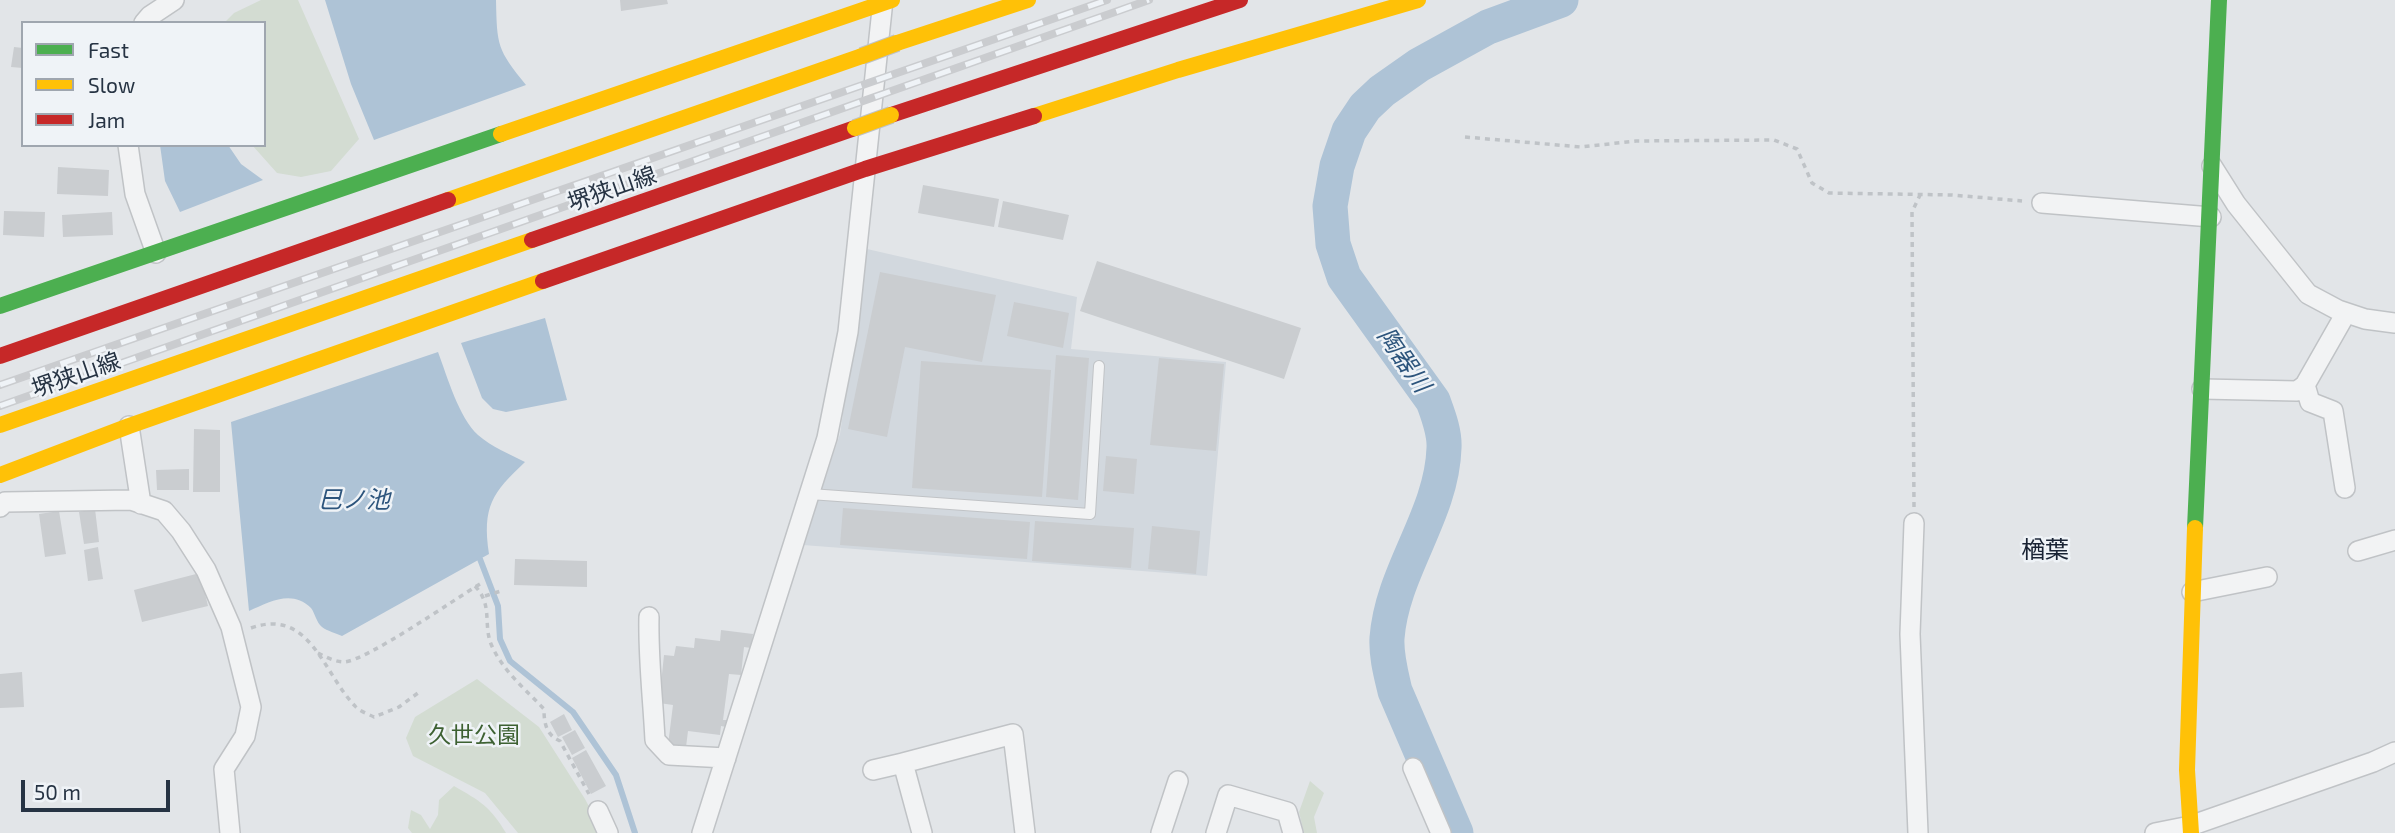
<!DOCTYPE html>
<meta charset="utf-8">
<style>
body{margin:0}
#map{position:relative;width:2395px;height:833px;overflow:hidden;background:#e2e5e8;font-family:"Exo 2",sans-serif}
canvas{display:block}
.legend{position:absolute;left:21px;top:21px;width:245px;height:126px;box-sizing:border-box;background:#eff3f7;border:2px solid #9fa6af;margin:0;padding:9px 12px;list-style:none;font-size:21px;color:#263343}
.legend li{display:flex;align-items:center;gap:14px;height:35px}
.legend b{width:35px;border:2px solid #9fa6af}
.scale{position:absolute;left:21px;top:780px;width:149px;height:32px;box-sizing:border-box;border:4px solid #263343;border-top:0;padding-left:9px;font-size:21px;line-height:24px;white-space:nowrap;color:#263343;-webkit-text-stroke:5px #eff3f7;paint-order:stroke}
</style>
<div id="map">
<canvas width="2395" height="833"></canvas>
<ul class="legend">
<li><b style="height:9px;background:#4caf50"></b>Fast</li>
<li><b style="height:9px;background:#ffc107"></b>Slow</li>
<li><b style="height:9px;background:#c62828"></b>Jam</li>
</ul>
<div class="scale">50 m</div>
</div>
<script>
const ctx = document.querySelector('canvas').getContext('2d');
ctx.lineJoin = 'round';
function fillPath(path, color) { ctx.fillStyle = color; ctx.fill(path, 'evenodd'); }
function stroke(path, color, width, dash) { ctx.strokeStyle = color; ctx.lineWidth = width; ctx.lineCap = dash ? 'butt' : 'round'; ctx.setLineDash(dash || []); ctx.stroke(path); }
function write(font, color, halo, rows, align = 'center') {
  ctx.font = font + ' "Exo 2","Noto Sans JP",sans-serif'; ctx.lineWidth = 5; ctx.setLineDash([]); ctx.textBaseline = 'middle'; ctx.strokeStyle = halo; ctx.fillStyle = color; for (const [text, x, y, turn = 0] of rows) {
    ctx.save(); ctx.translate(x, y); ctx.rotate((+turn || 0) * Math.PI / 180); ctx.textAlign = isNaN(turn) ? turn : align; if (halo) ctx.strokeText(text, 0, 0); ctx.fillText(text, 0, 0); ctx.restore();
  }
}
const built = new Path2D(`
 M867 249 1077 297 1071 349 1226 362 1207 576 803 545 840 434Z`);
const green = new Path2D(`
 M261 0H298L359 139 331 171 301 177 277 173 252 145H264V23H224L234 13Z
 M477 679 539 727 585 799 603 833H518L485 793 413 756 406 738 415 717Z
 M1310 781 1324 793 1314 817 1317 833H1304L1299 812Z
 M454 786C480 801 490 806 506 833H412L408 828 411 810 421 815 430 829 438 815 439 800Z`);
const water = new Path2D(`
 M325 0H496C497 46 497 49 526 85L374 140 351 84Z
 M160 145H228L241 164 263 180 180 212 165 181Z
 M545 318 567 400 506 412 493 409 482 398 461 343Z
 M438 352C447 376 459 418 478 435 492 447 509 454 525 462 492 493 482 507 489 554L342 636C336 633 327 631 322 627 316 622 315 613 311 608 292 589 269 602 249 611L231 422Z`);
const stream = new Path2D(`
 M480 559 498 606 500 639 510 661 573 712 616 775 635 833`);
const river = new Path2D(`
 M1456 833 1395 691C1391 674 1386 656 1387 638 1392 571 1442 515 1444 448 1445 432 1438 415 1433 401L1344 277 1333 244 1330 206 1337 166 1349 131 1365 107 1382 91 1419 65 1488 27 1561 0`);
const building = new Path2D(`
 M620 0H667L668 4 621 11Z
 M14 47 23 48V68L11 67Z
 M58 167 109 170 108 196 57 194Z
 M923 185 999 199 994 227 918 213Z
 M1003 201 1069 215 1063 240 998 227Z
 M4 211 45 212 44 237 3 235Z
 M112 212 113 235 63 237 62 215Z
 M1097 261 1301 328 1284 379 1080 311Z
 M880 272 996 295 982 362 905 347 887 437 848 429Z
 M1014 302 1069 313 1063 348 1007 336Z
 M1056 355 1089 358 1078 500 1046 497Z
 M1159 358 1224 364 1216 451 1150 445Z
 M921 361 1051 370 1042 497 912 488Z
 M194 429 220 430V492H193Z
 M1106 456 1137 459 1134 494 1103 491Z
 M189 469V490H157L156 470Z
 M843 508 1030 522 1027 559 840 545Z
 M95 509 99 542 84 544 79 512Z
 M59 511 66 554 45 557 39 514Z
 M1035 521 1134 528 1131 568 1032 561Z
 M1152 526 1200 531 1196 574 1148 569Z
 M98 547 103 579 88 581 84 550Z
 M515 559 587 561V587L514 585Z
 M200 573 208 606 142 622 134 590Z
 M721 630 753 634 751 648 744 647 741 675 729 674 723 720H727L726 727 721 726 720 735 688 731 686 747 668 745 673 705 659 703 664 655 674 656 676 646 694 648 695 638 720 641Z
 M22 672 24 707 0 708V674Z
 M564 714 572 730 558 737 550 722Z
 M575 730 585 748 572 755 562 737Z
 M586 750 606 786 591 794 572 758Z`);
const path = new Path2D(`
 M1465 137 1581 147 1636 141 1774 140 1797 149 1812 183 1829 193 1952 195 2022 201
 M1914 507 1912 212 1920 195
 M475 586C493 605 483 623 491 644 502 670 525 689 544 709 544 723 546 735 560 741L589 794
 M485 596 504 590
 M251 628C310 607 323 673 355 706 359 711 368 714 374 717L399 707 418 693
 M318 653C326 657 335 662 344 662 366 661 455 599 480 584`);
const lane = new Path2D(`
 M810 494 1090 514 1099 366`);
const street = new Path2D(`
 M144 23 150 16 174 0
 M128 145 135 194 156 253
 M2212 166 2236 204 2308 294 2338 310 2365 319 2395 323
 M2042 203 2211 217
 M2305 385 2310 402 2333 411 2345 488
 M2202 389 2297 391 2305 385 2346 313
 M129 426 141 504
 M0 507 5 502 131 500 164 511 181 531 206 570 231 627 251 707 245 736 224 769 230 833
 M1914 523 1910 634 1918 833
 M2358 551 2395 540
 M2192 592 2267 577
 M649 617C648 658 653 699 655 740L669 755 726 758
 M1413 768 1441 833
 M873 770 903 763
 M598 811 608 833
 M702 833 827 438 848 332 883 0
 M922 833 903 763 1013 734 1025 833
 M1161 833 1178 781
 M1216 833 1228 795 1287 812 1293 833
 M2155 833 2190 826 2373 762 2395 752`);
const fast = new Path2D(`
 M0 306 501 134
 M2195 528 2219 0`);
const slow = new Path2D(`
 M897 43 1028 0
 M1034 116 1178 70 1418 0
 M501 134 892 0
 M448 200 862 56
 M0 425 532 240
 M0 475 129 426 543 281
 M2191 833 2187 770 2195 528`);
const jam = new Path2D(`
 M891 115 1240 0
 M532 240 855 128
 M543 281 865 169 1034 116
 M0 356 448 200`);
const rail = new Path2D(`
 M0 385 1107 0
 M0 406 1149 0`);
const slowBridge = new Path2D(`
 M862 56 897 43
 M855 128 891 115`);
const streetNames = [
 ["堺狭山線",612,189,-19],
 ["堺狭山線",76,375,-19]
];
const parkNames = [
 ["久世公園",474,735]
];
const waterNames = [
 ["陶器川",1404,360,55],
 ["巳ノ池",354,500]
];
const neighbourhoodNames = [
 ["楢葉",2045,550]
];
fillPath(built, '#d2d8de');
fillPath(green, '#d3dcd2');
fillPath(water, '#aec3d6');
stroke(stream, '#aec3d6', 6);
stroke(river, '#aec3d6', 35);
fillPath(building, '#cacdd0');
stroke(lane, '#c0c3c6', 12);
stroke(street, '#c0c3c6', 22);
stroke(path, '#bfc3c7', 3.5, [5, 5]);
stroke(lane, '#f2f3f4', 10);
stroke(street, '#f2f3f4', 19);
stroke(fast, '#4caf50', 16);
stroke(slow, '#ffc107', 16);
stroke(jam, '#c62828', 16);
stroke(rail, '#cacccf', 8);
stroke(rail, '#eff3f7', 5, [16]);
stroke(slowBridge, '#bec2c6', 18, []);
stroke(slowBridge, '#ffc107', 16);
write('23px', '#263343', '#eff3f7', streetNames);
write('23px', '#3d6132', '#eff3f7', parkNames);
write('italic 24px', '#2c547c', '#eff3f7', waterNames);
write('24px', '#192334', '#eff3f7', neighbourhoodNames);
</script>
